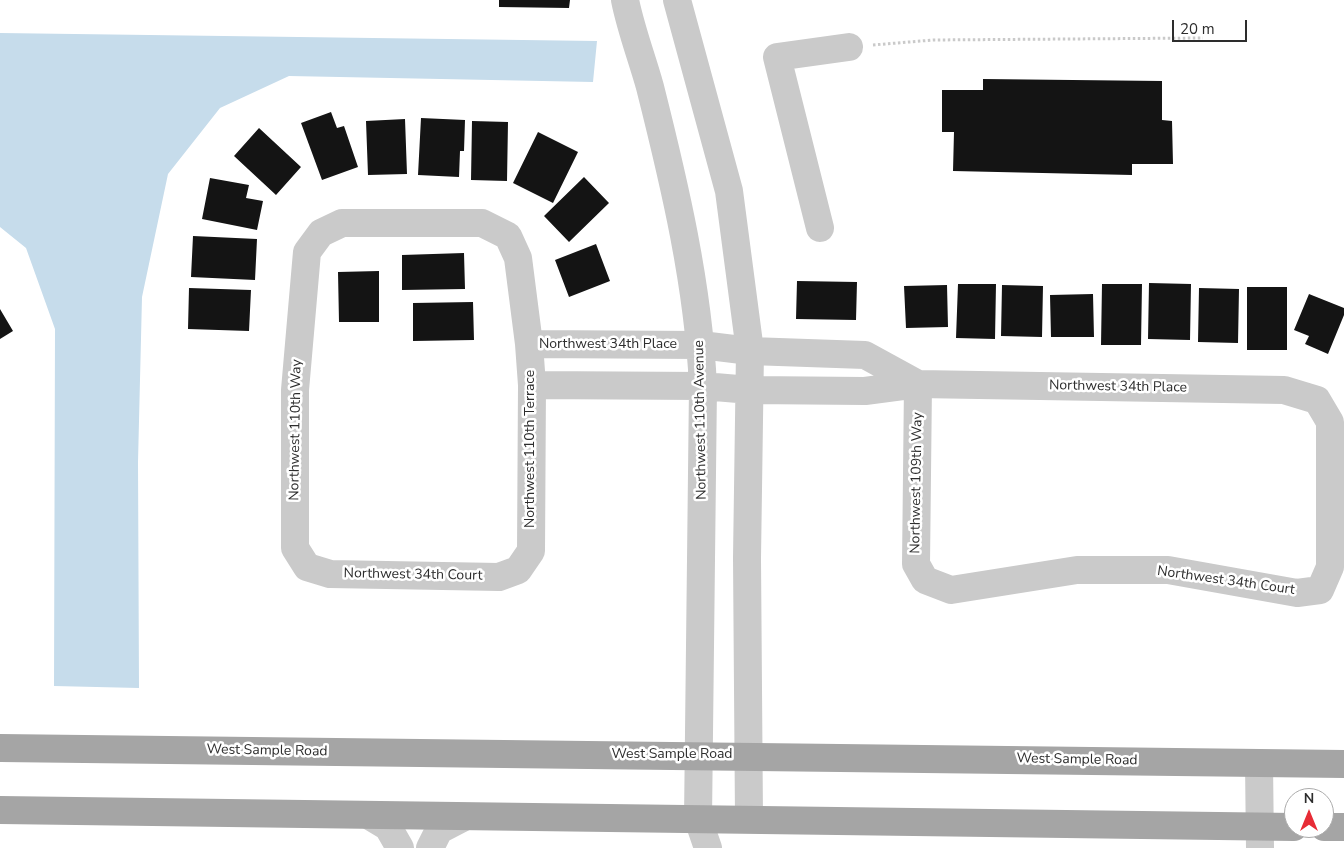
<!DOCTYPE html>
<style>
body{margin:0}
#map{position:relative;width:1344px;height:848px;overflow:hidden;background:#fff;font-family:"Nunito Sans",sans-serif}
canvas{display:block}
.north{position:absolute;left:1284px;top:788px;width:50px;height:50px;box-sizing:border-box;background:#fff;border:1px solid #ababab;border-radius:50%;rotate:0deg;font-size:14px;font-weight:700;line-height:20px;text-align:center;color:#2d2d2d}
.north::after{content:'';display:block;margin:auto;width:18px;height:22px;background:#e72c36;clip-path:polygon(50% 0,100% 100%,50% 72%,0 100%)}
.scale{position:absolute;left:1172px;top:20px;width:75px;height:22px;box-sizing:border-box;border:2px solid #2d2d2d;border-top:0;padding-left:6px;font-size:15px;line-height:18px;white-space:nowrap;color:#2d2d2d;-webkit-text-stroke:4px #fff;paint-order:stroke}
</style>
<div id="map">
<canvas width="1344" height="848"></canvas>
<div class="north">N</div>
<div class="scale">20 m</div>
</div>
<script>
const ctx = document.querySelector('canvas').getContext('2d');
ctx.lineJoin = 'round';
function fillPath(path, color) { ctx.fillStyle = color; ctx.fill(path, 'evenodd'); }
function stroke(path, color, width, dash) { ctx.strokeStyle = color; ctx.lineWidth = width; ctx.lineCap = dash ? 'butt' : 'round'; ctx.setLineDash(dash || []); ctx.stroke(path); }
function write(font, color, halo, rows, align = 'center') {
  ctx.font = font + ' "Nunito Sans",sans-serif'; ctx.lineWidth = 5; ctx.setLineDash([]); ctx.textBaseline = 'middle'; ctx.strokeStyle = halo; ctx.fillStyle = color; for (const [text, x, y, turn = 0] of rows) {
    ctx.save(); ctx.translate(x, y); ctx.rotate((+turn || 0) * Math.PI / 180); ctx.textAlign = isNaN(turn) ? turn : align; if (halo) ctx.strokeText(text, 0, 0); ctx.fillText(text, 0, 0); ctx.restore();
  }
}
const water = new Path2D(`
 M0 33 597 41 593 82 289 76 220 108 168 174 142 297 138 462 139 688 54 686 55 329 26 248 0 227Z`);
const building = new Path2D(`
 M499 0H570L569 8 499 7Z
 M983 79 1162 81V120L1172 121 1173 164H1132V175L953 171 954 132H942V90H983Z
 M331 112 337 128 344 126 358 167 322 180 301 123Z
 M421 118 465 120 464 151H460L459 177 418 175Z
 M405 119 407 174 368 175 366 121Z
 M472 121 508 122 507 181 471 180Z
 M259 128 301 167 276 195 234 156Z
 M538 132 578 152 553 203 513 183Z
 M584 177 609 203 569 242 544 216Z
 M210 178 249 185 246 198 263 201 257 230 202 219Z
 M193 236 257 239 255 280 191 277Z
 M596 244 610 281 569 297 555 260Z
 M464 253 465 289 402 290V255Z
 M379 271V322H339L338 272Z
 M797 281 857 282 856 320 796 319Z
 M1149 283 1191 284 1190 340 1148 339Z
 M958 284H996L995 339 956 338Z
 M1102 284H1142L1141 345H1101Z
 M947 285 948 327 906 328 904 286Z
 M1002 285 1043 286 1042 337 1001 336Z
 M1247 287H1287V350H1247Z
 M189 288 251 290 249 331 188 329Z
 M1199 288 1239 289 1238 343 1198 342Z
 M1093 294 1094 337H1051L1050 295Z
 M1309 294 1344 308V315L1328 354 1305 344 1309 336 1294 330Z
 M473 302 474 340 413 341V303Z
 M0 309 13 331 0 339Z`);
const path = new Path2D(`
 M873 45 933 40 1203 38`);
const minor = new Path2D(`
 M625 0C631 30 642 58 650 87 675 186 698 284 703 386L698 819 708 848
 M677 0 729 191 750 351 747 558 749 819
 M342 223H482L508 236 518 258 529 344 532 385 531 551 518 570 499 577 330 574 307 567 295 548V390L307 252 321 233Z
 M820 228 777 57 849 47
 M529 344 701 345 750 351 865 355 918 384
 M532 385 703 386 750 390 865 391 918 384 1284 390 1317 400 1330 422V567L1320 590 1297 593 1168 570H1077L951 590 925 580 916 564 918 384
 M1259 763 1260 848
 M368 815 388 827 400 848
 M430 848 439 830 464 817`);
const major = new Path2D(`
 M0 748 1344 764
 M0 810 1294 827
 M1324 827H1344`);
const streetNames = [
 ["Northwest 34th Place",608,345],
 ["Northwest 34th Place",1118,387,1],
 ["Northwest 110th Avenue",701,420,-91],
 ["Northwest 110th Way",296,430,-89],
 ["Northwest 110th Terrace",531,449,-90],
 ["Northwest 109th Way",917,483,-89],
 ["Northwest 34th Court",413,575,1],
 ["Northwest 34th Court",1226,581,8],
 ["West Sample Road",267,751,1],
 ["West Sample Road",672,755],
 ["West Sample Road",1077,760,1]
];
fillPath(water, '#c6dceb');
fillPath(building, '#141414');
stroke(path, '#cacaca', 3, [2.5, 2.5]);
stroke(minor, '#cacaca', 28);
stroke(major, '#a5a5a5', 28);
write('14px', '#2d2d2d', '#fff', streetNames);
</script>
